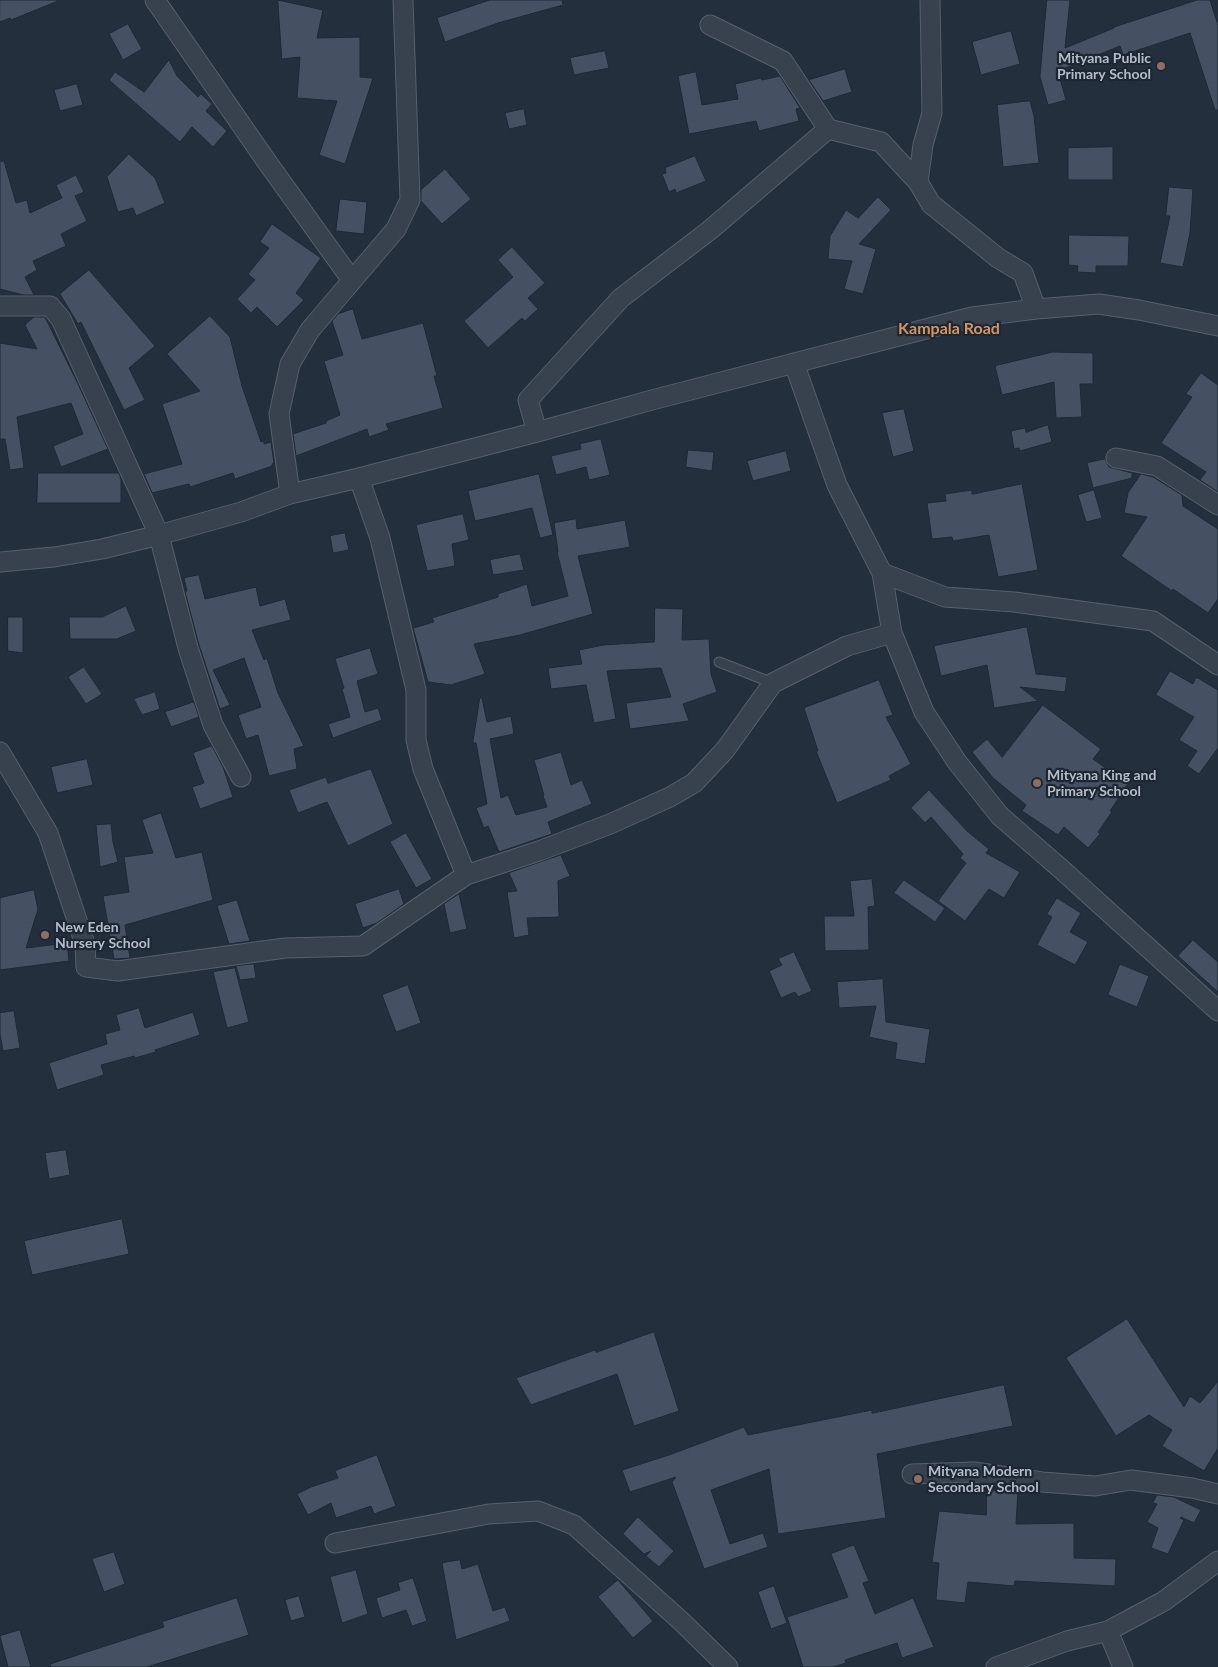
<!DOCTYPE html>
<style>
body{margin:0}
canvas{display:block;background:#242f3e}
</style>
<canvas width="1218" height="1667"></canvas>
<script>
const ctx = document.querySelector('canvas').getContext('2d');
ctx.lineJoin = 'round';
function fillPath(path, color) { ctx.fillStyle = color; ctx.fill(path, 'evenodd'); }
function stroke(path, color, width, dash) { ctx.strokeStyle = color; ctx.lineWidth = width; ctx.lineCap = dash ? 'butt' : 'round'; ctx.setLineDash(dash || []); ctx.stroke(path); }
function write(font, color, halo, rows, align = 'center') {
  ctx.font = font + ' Lato,sans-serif'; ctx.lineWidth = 4.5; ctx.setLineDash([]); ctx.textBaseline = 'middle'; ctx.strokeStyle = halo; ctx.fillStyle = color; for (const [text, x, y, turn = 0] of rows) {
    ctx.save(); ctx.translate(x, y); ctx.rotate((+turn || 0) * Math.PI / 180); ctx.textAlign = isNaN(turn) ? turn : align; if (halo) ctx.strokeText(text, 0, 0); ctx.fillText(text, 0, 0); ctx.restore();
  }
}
const building = new Path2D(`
 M0 0H58V1L11 20 10 18 0 22Z
 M278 0 323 10 317 38 360 37V77L373 78 345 164 319 155 337 101 297 98 300 57 282 59Z
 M490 0H562L563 5 498 23 445 42 437 18Z
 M1047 0H1070L1065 48 1114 28V27L1197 0H1210L1218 25V110H1215L1190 33 1123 55 1120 46 1058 71 1066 100 1048 105 1040 77Z
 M128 24 142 49 123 60 109 34Z
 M1011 31 1020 64 981 75 972 42Z
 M605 51 609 68 574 75 570 58Z
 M169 60 177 76 198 97 201 94 212 104 206 111 227 131 213 147 192 127 180 142 109 80 115 72 144 92Z
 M845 69 852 92 823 101 809 80Z
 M696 72 702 105 738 99 735 84 761 78 762 80 780 76 800 108 796 109 799 121 759 131 756 121 689 134 678 76Z
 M77 84 83 105 60 111 54 90Z
 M1030 101 1034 116 1039 163 1003 167 997 105Z
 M524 109 527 125 509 129 505 113Z
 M1113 147V180H1068V148Z
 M129 154 155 178 165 203 136 216 133 208 118 212 107 177Z
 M695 156 706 181 676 193 675 189 669 192 662 174 666 173 665 168Z
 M4 161 16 203 27 200 30 213 62 198 56 185 76 175 84 192 75 196 87 221 61 234 66 246 33 261 37 270 25 277 34 295H23L0 289V162Z
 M445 169 471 199 442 224 421 201V190Z
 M1169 187 1193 189 1190 233 1183 267 1160 263 1170 216H1166Z
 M878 197 891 210 859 244 876 249 863 294 844 289 852 261 828 259 830 236 846 210 858 218Z
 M340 199 367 202 364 234 336 231Z
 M272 224 321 258 296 293 304 300 277 327 257 307 251 313 237 299 255 280 248 274 269 248 260 242Z
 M1069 235 1129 236 1128 266H1096V273L1077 272 1078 266 1069 265Z
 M512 247 545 283 528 298 538 309 525 321 522 318 488 348 464 321 513 277 498 260Z
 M89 270 155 346 129 368 145 400 124 410 81 322 78 324 60 294Z
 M353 309 362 339 423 323 437 376H434L443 408 386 424 389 430 369 437 367 429 296 456 293 434 326 423V421L340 415 324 361 343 355 332 321 338 314Z
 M210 316 230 337 242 386 261 442 264 441V444L271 442 274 463 272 464V466L235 479 233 473 190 487 189 484 152 493 144 474 182 464 162 404 200 391 167 354Z
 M34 317H45L79 386 108 449 61 467 53 446 83 434 71 403 17 417 24 468 10 470 5 439H0V343L37 349 25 325Z
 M1053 352 1093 353V384H1080L1082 417 1056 418 1054 382 1002 395 995 366Z
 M1201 373 1218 385V492L1200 480 1206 472 1161 443 1192 397 1186 394Z
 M904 409 914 451 893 457 882 413Z
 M1048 425 1052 442 1020 451 1019 448 1014 449 1011 431 1025 428 1026 432Z
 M601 439 610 475 589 480 586 467 556 475 551 456 581 449 580 444Z
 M688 450 714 452 712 471 686 467Z
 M786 451 791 471 753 481 747 461Z
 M1105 459 1109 467 1132 473V478L1093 488 1087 463Z
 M38 473H119L121 479V503H37Z
 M539 474 553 535 540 538 532 508 475 521 468 491Z
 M1141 474 1153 477 1182 495 1183 506 1218 529V599L1208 613 1173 589 1172 591 1121 556 1147 517 1124 513 1128 493Z
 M1022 484 1038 570 998 577 989 535 953 541 952 537 932 539 927 503 946 501 945 494 972 490V494Z
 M1094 490 1102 518 1086 522 1078 495Z
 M463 514 469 540 452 544 455 566 427 571 416 525Z
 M576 519 577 529 625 520 630 547 578 556 593 614 520 635 474 644 485 674 451 685 428 682 413 628 434 622 432 618 498 597V594L527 584 532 606 568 596 557 552H558L554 523Z
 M345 533 349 550 333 553 330 536Z
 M520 554 524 570 493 575 490 560Z
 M199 575 205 599 256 587 260 606 285 599 291 620 252 630 264 660 267 658 278 693 304 746 294 749 297 769 269 776 258 735 246 739 238 715 261 707 244 658 213 670 230 705 220 709 199 645 185 592 187 591 184 578Z
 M126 606 136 631 117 639H70L69 617H102Z
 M655 608 683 609 682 640 709 639 711 674 717 692 683 704 689 721 630 729 626 703 671 697 661 668 607 671 616 719 594 723 586 685 551 689 548 668 582 664 579 650 603 645 654 642Z
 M8 617H23V653L8 651Z
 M1027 627 1036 674 1067 677 1065 692 1020 687 1038 701 994 708 987 665 941 676 934 646Z
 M370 648 378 674 357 681 365 712 378 708 382 720 333 738 328 724 350 717 342 689 344 688 335 659Z
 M84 667 102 694 86 704 68 677Z
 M1170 671 1193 684 1196 677 1218 690V748L1199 774 1187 766 1197 751 1179 740 1194 717 1156 695Z
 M879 680 893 715 886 717 911 764 889 776 891 780 837 803 816 751H818L804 708Z
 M155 692 160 709 142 715 134 699Z
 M480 698H482L487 722 511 716 514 734 490 739 501 798 508 795 516 815 547 807 543 796 544 795 534 760 561 752 571 785 582 780 592 804 548 822 552 834 499 852 488 826 484 828 476 808 487 804 476 743H473Z
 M194 702 199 717 171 727 165 712Z
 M1043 705 1101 749 1093 759 1128 784 1110 811 1112 812 1098 832 1100 834 1088 848 1064 827 1058 835 1022 811 1026 805 993 778 972 752 987 739 1002 757Z
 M212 746 223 767 233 797 200 809 192 787 204 783 193 753Z
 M87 759 93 785 57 793 51 767Z
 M371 769 393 824 348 846 327 802 298 813 289 790 326 777 328 783Z
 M929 790 967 831 989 849 986 853 1020 872 1004 898 989 889 965 921 938 901 966 863 960 858 963 854 931 817 925 823 911 808Z
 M161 813 176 858 202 852 213 900 125 925 130 958 114 959 103 896 129 892 124 857 153 853 142 820Z
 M111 824 113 842 118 862 100 867 96 825Z
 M406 833 432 879 416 888 390 842Z
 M561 855 570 876 558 881 559 917 527 918 529 935 514 938 507 892 517 891 509 873Z
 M872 879 875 906 868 907 869 950 825 951 824 916H854L850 881Z
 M904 880 945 908 935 922 894 893Z
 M399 889 404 904 377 923 363 928 355 904Z
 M34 890 38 909 26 948 67 943 69 961 0 970V898Z
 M459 894 467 929 450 933 444 904Z
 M1057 898 1081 913 1070 932 1088 942 1075 965 1037 945 1052 917 1047 914Z
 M237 900 250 941 229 944 217 906Z
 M1193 940 1218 962V992L1178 956Z
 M794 952 812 991 798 997 795 992 781 998 769 971 782 965 778 959Z
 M254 964 256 978 240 980 236 966Z
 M1120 964 1149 976 1137 1007 1108 995Z
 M235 968 249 1022 227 1028 213 972Z
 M883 979 886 1022 930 1029 925 1064 895 1059 897 1043 869 1037 876 1006 839 1008 837 982Z
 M408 985 421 1023 396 1032 382 995Z
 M139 1008 145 1028 193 1012 200 1035 155 1050 156 1052 135 1058 134 1056 101 1065 104 1075 57 1090 49 1063 107 1044 105 1034 120 1030 116 1015Z
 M14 1011 20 1048 3 1051 0 1034V1013Z
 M66 1150 70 1175 49 1179 45 1153Z
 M122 1219 129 1254 32 1275 24 1241Z
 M1127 1319 1184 1407 1190 1396 1200 1403 1218 1381V1448L1204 1471 1162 1446 1172 1430 1149 1415 1116 1436 1066 1358Z
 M654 1332 679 1411 634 1426 617 1374 531 1405 516 1378 595 1350 596 1352Z
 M1004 1385 1013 1426 877 1454 886 1518 778 1534 769 1469 711 1490 730 1544 763 1533 768 1547 704 1569 672 1482 676 1477 630 1492 622 1470 669 1455 744 1427 748 1435 872 1410V1413Z
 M377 1455 396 1506 374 1514 371 1506 336 1518 331 1503 308 1515 297 1494 311 1487 338 1478 335 1471Z
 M987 1490 1018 1491 1016 1524 1074 1523V1558L1116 1559 1115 1586 1015 1581 1014 1586 968 1582 965 1603 936 1600 939 1563 932 1562 939 1511 986 1515Z
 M1157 1495 1174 1497 1201 1510 1194 1523 1181 1517 1180 1518 1184 1520 1168 1554 1151 1548 1158 1528 1147 1522 1157 1504 1153 1503Z
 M638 1517 674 1551 659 1567 646 1556 651 1551 644 1554 623 1534Z
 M854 1545 869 1581 863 1583 875 1614 913 1598 934 1647 902 1658 897 1643 845 1660 846 1663 833 1667H803L787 1617 848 1597 831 1554Z
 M114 1552 125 1584 104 1592 92 1559Z
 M460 1560 462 1569 478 1564 493 1611 505 1607 510 1621 456 1640 442 1563Z
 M356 1570 368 1614 342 1623 330 1577Z
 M413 1578 427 1621 412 1626 406 1610 382 1618 376 1598 400 1590 398 1583Z
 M618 1580 653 1621 633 1638 598 1597Z
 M774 1586 787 1623 771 1629 758 1592Z
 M299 1596 305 1617 291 1621 285 1600Z
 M237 1598 249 1635 147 1667H51L50 1664 164 1627 162 1622Z
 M20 1630 31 1667H8L0 1636Z`);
const lane = new Path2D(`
 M719 662 773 683`);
const street = new Path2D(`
 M155 0 267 162 351 279
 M930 0 932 113 923 145 918 182 931 204 998 258 1023 273 1036 309
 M710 25 783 61 828 129 881 142 918 182
 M0 306H50L61 319 159 535 188 648 213 725 241 777
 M794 363 837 485 882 573 945 597 1014 602 1153 621 1218 665
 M537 432 528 400 621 298 710 230 828 129
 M1116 458 1157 466 1218 505
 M290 494 279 414 290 364 310 330 396 229 410 200 403 0
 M0 562 54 557 102 549 159 535 241 512 290 494 359 478 537 432 652 400 972 317 1036 309 1099 304 1139 310 1218 326
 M892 633 924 712 957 762 1000 816 1060 868 1218 1011
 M0 752 48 833 85 944 86 967 118 971 285 948 363 946 466 875 423 769 416 740V690L380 538 359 478
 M466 875 539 851 610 824 670 797 694 783 725 750 773 683 847 646 892 633 882 573
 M912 1474 974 1472 1042 1482 1095 1486 1131 1480 1192 1488 1218 1494
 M335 1543 489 1514 538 1511 574 1525 681 1621 728 1667
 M1108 1631 1123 1667
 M996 1667 1067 1641 1108 1631 1164 1601 1218 1561`);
const markers = [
 [1161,66,5,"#8d6e63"],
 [1037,783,5,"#8d6e63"],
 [45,935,5,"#8d6e63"],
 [918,1479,5,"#8d6e63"]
];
const poiNames = [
 ["Mityana Public",1151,58,"right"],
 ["Primary School",1151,74,"right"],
 ["Mityana King and",1047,775],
 ["Primary School",1047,791],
 ["New Eden",55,927],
 ["Nursery School",55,943],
 ["Mityana Modern",928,1471],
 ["Secondary School",928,1487]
];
const quarterNames = [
 ["Kampala Road",949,329]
];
fillPath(building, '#455162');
stroke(building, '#1f2835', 1);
stroke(lane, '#565f6c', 11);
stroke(street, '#565f6c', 21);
stroke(lane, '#38414e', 9);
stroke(street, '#38414e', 19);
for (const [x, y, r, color] of markers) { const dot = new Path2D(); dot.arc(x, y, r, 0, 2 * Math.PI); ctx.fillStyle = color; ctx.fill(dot); stroke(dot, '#1d2633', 2); }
write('bold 14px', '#b4bcc9', '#1d2633', poiNames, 'left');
write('bold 16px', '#d59563', '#1d2633', quarterNames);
</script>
